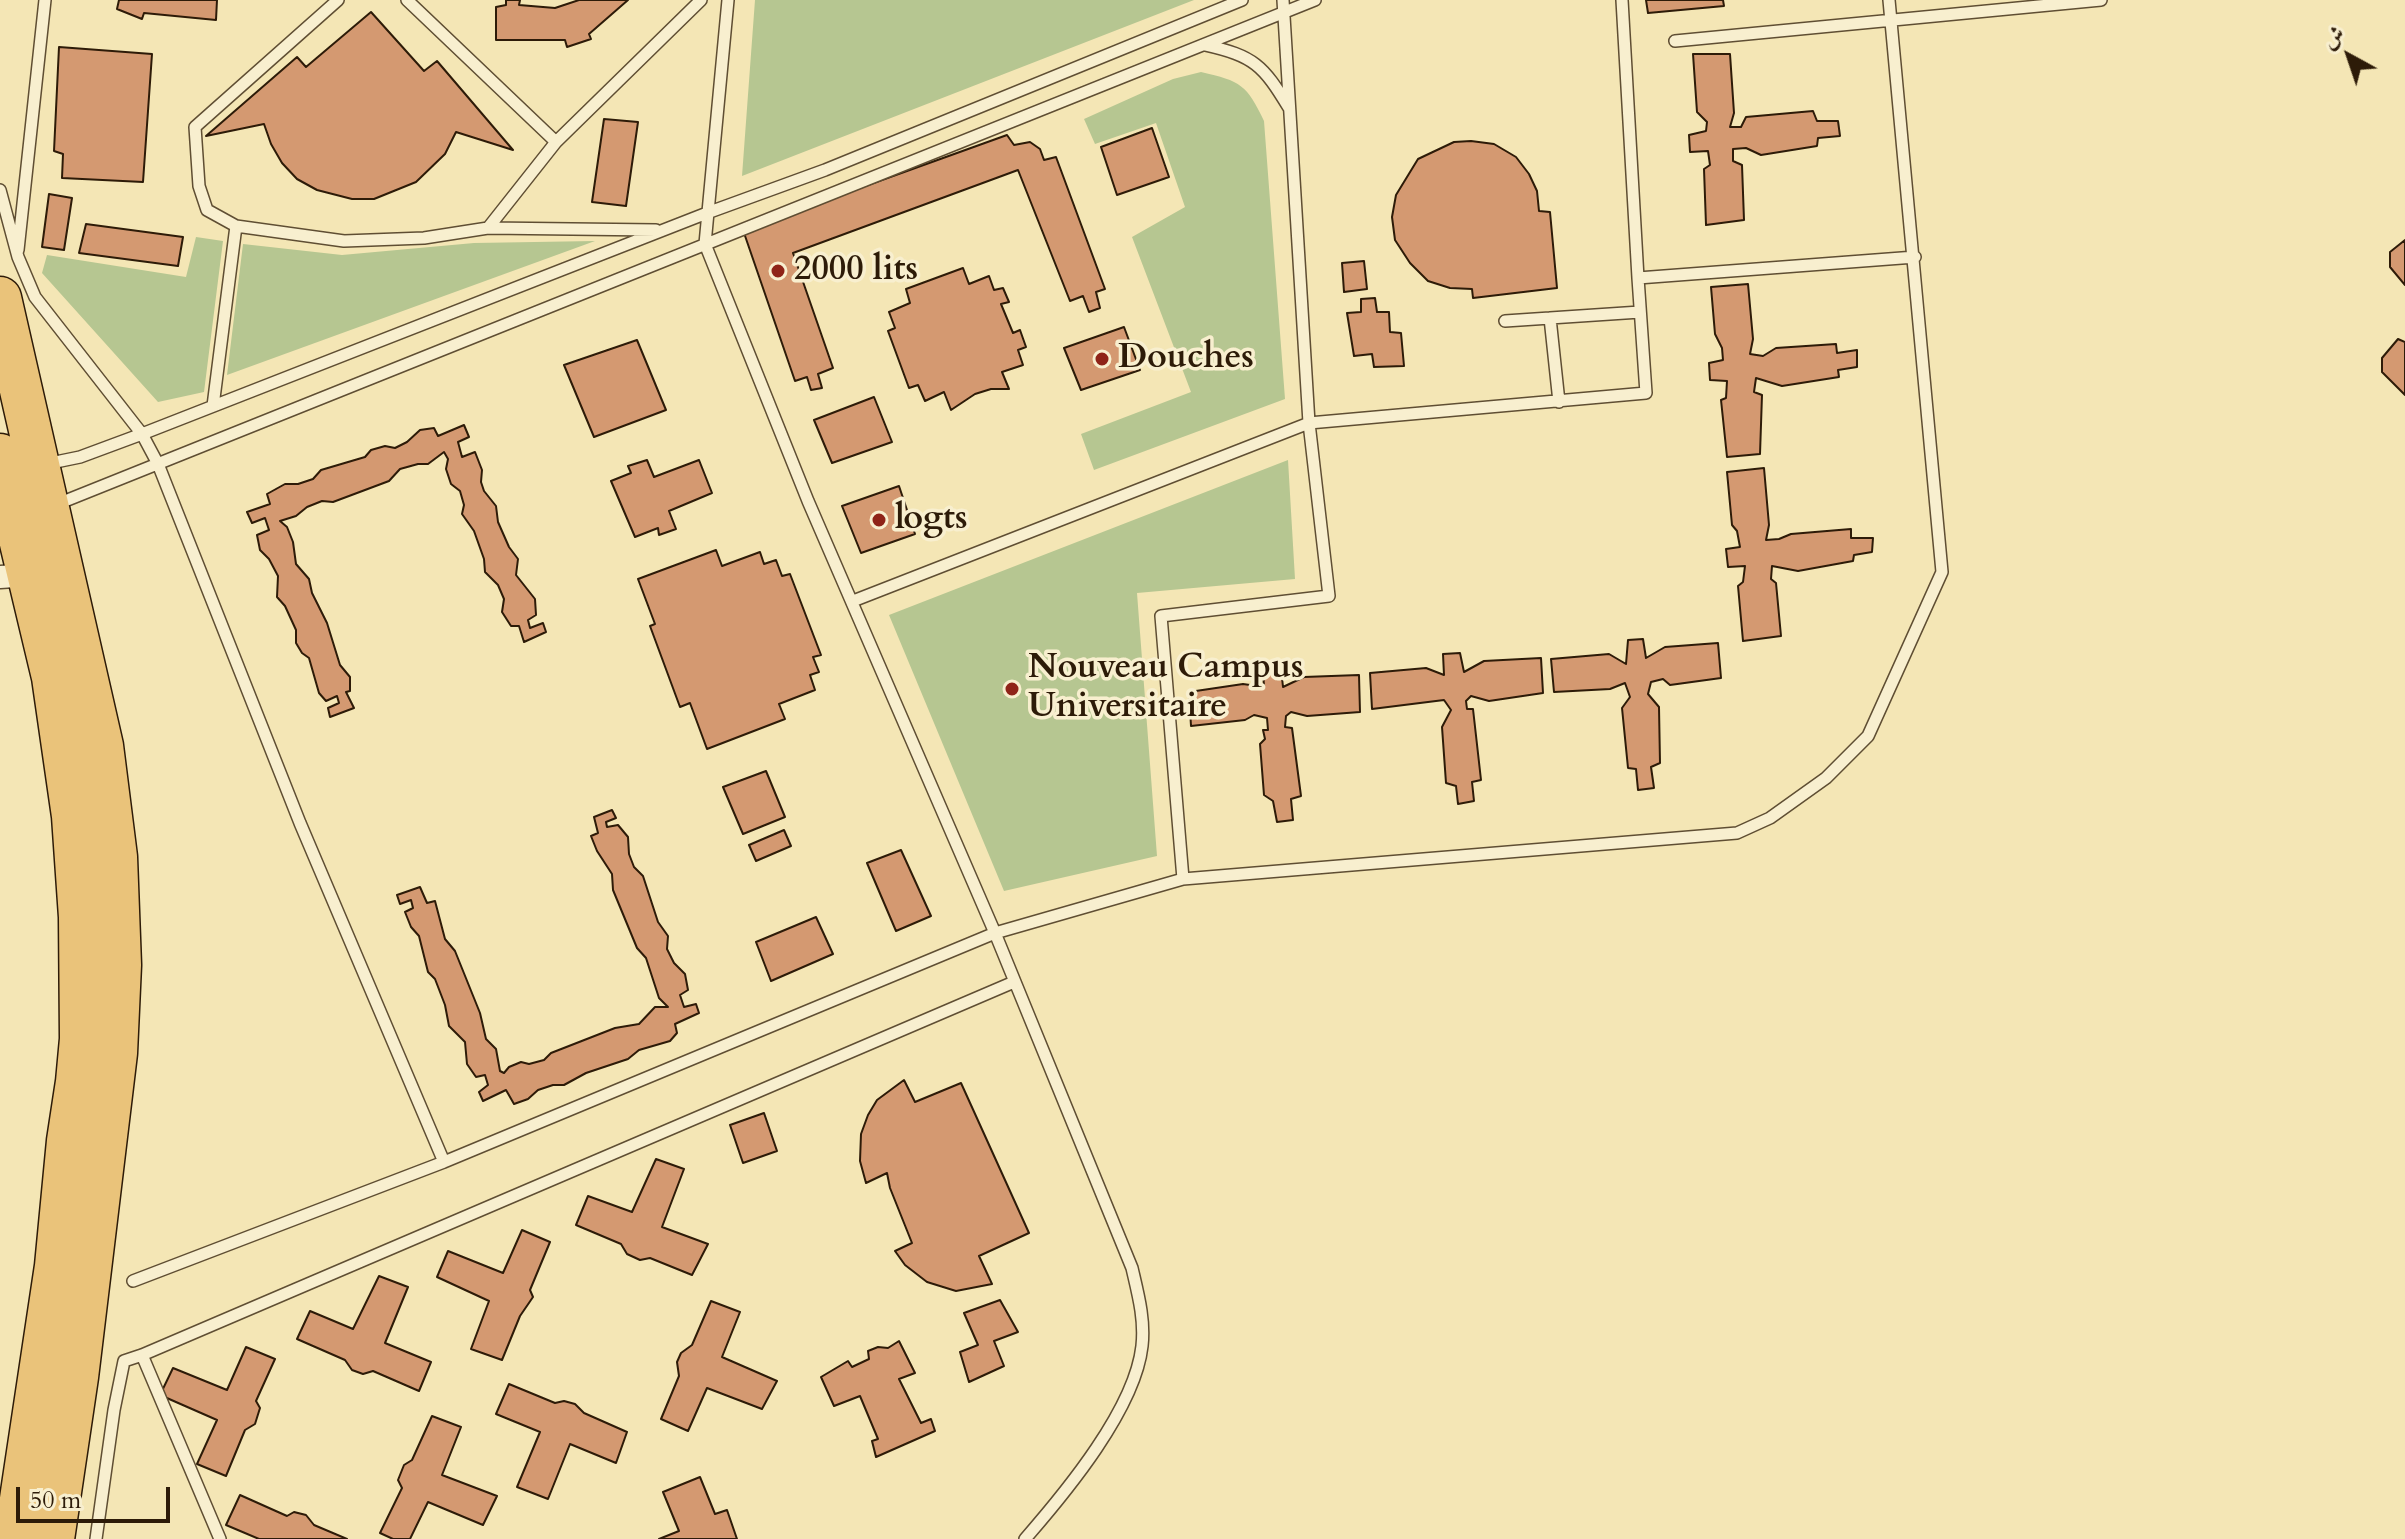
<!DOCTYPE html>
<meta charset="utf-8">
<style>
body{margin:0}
#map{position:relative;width:2405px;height:1539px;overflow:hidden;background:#f4e6b5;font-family:Cardo,Amiri,serif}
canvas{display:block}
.north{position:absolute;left:2309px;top:16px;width:80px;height:80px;-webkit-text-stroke:6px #f8efcf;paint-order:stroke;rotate:320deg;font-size:22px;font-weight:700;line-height:32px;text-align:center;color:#2d1b08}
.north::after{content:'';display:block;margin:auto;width:28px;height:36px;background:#2d1b08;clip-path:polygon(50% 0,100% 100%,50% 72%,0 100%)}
.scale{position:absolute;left:16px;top:1487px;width:154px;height:36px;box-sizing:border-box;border:4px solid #2d1b08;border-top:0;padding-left:10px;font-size:24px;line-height:28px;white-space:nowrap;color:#2d1b08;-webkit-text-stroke:6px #f8efcf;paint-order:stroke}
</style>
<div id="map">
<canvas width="2405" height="1539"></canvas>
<div class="north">ش</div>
<div class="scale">50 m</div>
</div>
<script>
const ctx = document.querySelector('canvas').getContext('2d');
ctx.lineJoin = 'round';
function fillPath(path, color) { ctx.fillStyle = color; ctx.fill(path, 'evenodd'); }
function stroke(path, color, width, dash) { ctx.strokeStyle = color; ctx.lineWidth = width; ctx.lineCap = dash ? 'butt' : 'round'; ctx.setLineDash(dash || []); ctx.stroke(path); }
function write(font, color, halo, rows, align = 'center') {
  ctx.font = font + ' Cardo,serif'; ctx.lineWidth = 7; ctx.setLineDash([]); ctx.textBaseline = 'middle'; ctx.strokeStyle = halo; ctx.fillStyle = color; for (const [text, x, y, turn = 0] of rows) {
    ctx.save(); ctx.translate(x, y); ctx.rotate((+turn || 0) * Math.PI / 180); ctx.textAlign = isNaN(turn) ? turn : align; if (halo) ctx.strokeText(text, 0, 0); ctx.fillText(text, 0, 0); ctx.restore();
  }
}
const green = new Path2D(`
 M755 0H1194L742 176Z
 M1201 72C1241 81 1247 85 1264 121L1285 399 1094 470 1081 434 1191 392 1132 237 1185 207 1156 123 1095 144 1084 119 1173 79Z
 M196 237 223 241 204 392 158 402 42 273 47 255 186 277Z
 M595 241 227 375 243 244 342 255 474 243Z
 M1288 460 1295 579 1137 593 1157 856 1004 891 889 615Z`);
const building = new Path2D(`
 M119 0H217L216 20 144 13 142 19 117 9Z
 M506 0H520L519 5 555 8 579 0H628L589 34 591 39 567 47 565 40H496V7L506 5Z
 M1646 0H1723L1724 6 1648 13Z
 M371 12 424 71 437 61 513 150 456 132 445 154 416 182 374 199H352L317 190 297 179 282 163 271 144 264 124 206 136 297 57 306 67Z
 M59 47 152 54 143 182 62 178 63 154 54 151Z
 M1693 54H1730L1734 113 1730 127H1741L1746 117 1813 111 1817 121H1838L1840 136 1818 138 1817 146 1761 155 1746 148 1733 149V161L1742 165 1744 220 1706 225 1704 169 1710 165 1708 151 1690 152 1689 135 1706 131 1707 122 1697 112Z
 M604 119 638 122 626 206 592 202Z
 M1152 128 1169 177 1117 195 1101 147Z
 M1007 135 1014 145 1030 142 1040 149 1044 160 1056 157 1105 289 1096 292 1100 308 1089 312 1083 296 1070 301 1018 170 793 253 833 368 818 374 822 388 811 390 807 377 795 381 743 230Z
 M1471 141 1494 144 1516 157 1529 174 1537 191 1539 211 1550 212 1557 288 1473 298 1472 289 1450 288 1428 281 1410 263 1395 240 1392 217 1396 195 1418 159 1454 142Z
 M49 194 72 198 64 250 42 247Z
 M86 224 183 237 178 266 79 253Z
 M2405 240V285L2390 267V252Z
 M1364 261 1367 289 1344 292 1342 263Z
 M963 268 969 284 989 276 994 290 1003 288 1009 302 1001 304 1013 333 1020 330 1026 347 1018 350 1023 365 1002 372 1009 389H991L975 394 951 410 944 392 925 401 918 385 909 388 888 331 895 328 889 312 910 303 906 289Z
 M1748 284 1753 339 1750 354 1763 356 1776 348 1836 344 1837 353 1857 350V367L1838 370 1839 377 1782 386 1756 378 1754 392 1762 395 1760 454 1727 457 1721 400 1726 398 1727 381 1710 380 1709 363 1723 360 1722 348 1715 334 1711 287Z
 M1375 298 1377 312H1389L1390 332 1401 333 1404 366 1374 367 1372 354 1354 356 1347 313 1361 312V299Z
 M1124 327 1140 370 1081 390 1064 348Z
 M2398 339 2405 342V395L2382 372V358Z
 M637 340 666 410 594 437 564 365Z
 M874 397 892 442 832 463 814 420Z
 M464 425 469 437 458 442 462 457 475 452 482 470 481 482 484 491 496 506 498 522 509 547 518 559 516 575 535 599 536 615 528 620 530 628 543 623 546 632 524 642 519 626H511L502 612 504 599 498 585 485 572 484 559 474 531 462 514 464 505 460 491 451 484 446 469 448 459 444 452 428 464H418L400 469 389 481 333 502 322 501 307 507 296 516 280 521 287 527 293 542 296 564 309 579 312 593 327 623 340 665 350 677V691L346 692 354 708 330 717 328 708 339 703 337 696 326 701 319 693 309 658 302 653 296 643V630L285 606 277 597 278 576 269 559 260 550 257 535 269 530 265 518 252 523 247 512 270 504 267 494 285 484H298L313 479 321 470 365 457 371 450 385 446 395 448 407 442 420 430 434 428 438 436Z
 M647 460 654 477 699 460 712 493 669 511 676 529 659 535 658 528 635 537 611 481 631 473 628 466Z
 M1764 468 1769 525 1766 540 1779 539 1791 534 1851 529V538H1873L1872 552 1854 555 1853 561 1798 571 1772 566 1771 579 1776 583 1781 636 1743 641 1738 586 1743 582 1745 566 1728 567 1726 549 1740 547 1737 531 1732 525 1727 472Z
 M899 486 915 534 861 553 842 506Z
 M716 550 722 566 760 552 764 564 776 560 782 576 790 574 821 655 813 657 819 672 810 675 815 690 779 704 785 719 707 749 690 703 680 707 650 626 655 624 638 579Z
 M1643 639 1646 658 1665 647 1718 643 1721 678 1670 685 1663 679 1651 682 1648 694 1659 707 1660 763 1651 767 1654 788 1638 790 1636 769 1628 768 1622 708 1630 697 1625 683 1610 689 1554 692 1551 659 1609 654 1626 664 1628 640Z
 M1460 653 1464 672 1484 661 1541 658 1543 693 1489 701 1471 696 1466 701 1467 709H1473L1481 780 1472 782 1474 801 1458 804 1456 786 1446 783 1442 727 1451 710 1444 700 1372 709 1370 673 1426 668 1444 675 1443 654Z
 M1281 668 1283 687 1304 677 1359 675 1360 712 1307 716 1291 712 1286 716 1285 727 1292 728 1301 796 1291 799 1293 820 1277 822 1273 801 1264 795 1260 744 1265 739 1263 730H1268L1267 718 1254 715 1245 720 1191 726 1189 692 1243 684 1264 687 1263 670Z
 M766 771 785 817 743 834 723 787Z
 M612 810 616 818 606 822 607 827 618 825 628 837 629 854 634 867 643 876 658 922 668 936 667 949 674 963 685 974 688 990 680 995 684 1007 696 1004 699 1013 675 1024 677 1033 670 1041 639 1050 628 1059 586 1073 564 1085H553L538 1090 528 1099 514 1104 506 1090 483 1101 479 1092 488 1085 485 1075 476 1077 467 1064 465 1042 449 1026 445 1005 435 979 428 972 419 936 411 927 405 912 413 908 411 900 400 904 397 895 420 887 427 903 435 901 445 939 455 951 480 1013 486 1039 496 1049 500 1071 504 1073 509 1067 521 1062 529 1064 544 1060 551 1053 615 1028 639 1024 655 1007H668L659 998 646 958 637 948 613 890 612 874 597 851 591 836 598 833 594 817Z
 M784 830 791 846 756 861 749 845Z
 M901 850 931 916 896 931 867 863Z
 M816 917 833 954 771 981 756 942Z
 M904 1080 915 1102 961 1083 1029 1233 979 1256 992 1284 956 1291 927 1282 905 1265 895 1251 912 1243 890 1188 887 1173 866 1183 860 1161 861 1134 868 1115 877 1100Z
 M764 1113 777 1151 743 1163 730 1125Z
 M656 1159 684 1169 662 1227 708 1244 692 1275 650 1258 640 1260 627 1254 621 1244 576 1225 588 1196 632 1212Z
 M522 1230 550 1242 530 1290 533 1297 520 1316 502 1360 471 1349 489 1301 437 1277 448 1251 503 1273Z
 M379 1276 408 1287 385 1343 431 1362 419 1391 373 1371 363 1374 352 1370 345 1360 297 1339 310 1311 353 1329Z
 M1000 1300 1018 1332 994 1341 1004 1366 969 1382 960 1352 978 1345 964 1313Z
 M711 1301 740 1312 722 1357 777 1381 762 1409 707 1388 688 1431 661 1419 679 1376 677 1362 681 1353 692 1345Z
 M899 1341 915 1373 899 1379 921 1423 931 1419 935 1431 876 1457 872 1441 878 1439 860 1396 834 1406 821 1377 848 1361 852 1367 869 1359 868 1351 878 1347 888 1348Z
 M246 1347 275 1359 256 1401 260 1408 255 1424 245 1430 226 1476 197 1464 217 1420 160 1395 173 1368 227 1390Z
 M509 1384 555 1403 564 1401 575 1404 584 1413 627 1432 616 1463 570 1444 548 1499 517 1487 540 1432 496 1414Z
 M432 1416 461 1427 442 1475 497 1496 483 1525 428 1502 410 1539H393L380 1533 402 1488 398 1480 404 1465 412 1460Z
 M700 1477 715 1514 727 1510 737 1539H659L679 1531 663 1492Z
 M240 1495 287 1516 294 1512 306 1515 314 1525 347 1539H259L226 1525Z`);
const lane = new Path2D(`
 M338 0 195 127 199 186 207 210 236 226 344 241 424 238 488 228 556 142 407 0
 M728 0 705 244 808 501 995 933 1132 1268C1138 1294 1145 1319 1142 1346 1135 1409 1066 1492 1025 1539
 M1622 0 1638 278 1915 257
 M1675 41 2101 0
 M1205 45C1254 56 1263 65 1289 108
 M556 142 701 0
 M0 190 18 257 35 297 142 434 158 464 300 823 444 1162
 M488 228 656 230
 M18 250 45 0
 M1550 318 1559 402
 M1505 321 1640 312
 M213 406 236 226
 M46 464 80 457 142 434 707 213 825 170 1242 0
 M55 505 1315 0
 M853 601 1309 423 1646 393 1638 278
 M1183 879 1161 616 1329 596 1309 423 1283 0
 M133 1281 444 1162 995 933 1183 879 1737 833 1770 818 1826 778 1868 736 1942 572 1889 0
 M142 1355 220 1539
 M96 1539 114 1410 124 1361 142 1355 1014 982`);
const street = new Path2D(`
 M0 577 29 575`);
const highway = new Path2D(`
 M0 298 102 746 116 857 120 965 116 1053 77 1377 53 1539
 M0 455 53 677 73 816 80 917 81 1039 77 1082 68 1141 56 1266 15 1539`);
const markers = [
 [778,271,8,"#8f2418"],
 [1102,359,8,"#8f2418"],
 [879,520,8,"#8f2418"],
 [1012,689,8,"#8f2418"]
];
const poiNames = [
 ["2000 lits",794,271],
 ["Douches",1118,359],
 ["logts",895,520],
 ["Nouveau Campus",1028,669],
 ["Universitaire",1028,708]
];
fillPath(green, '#b6c691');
fillPath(building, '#d49971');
stroke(building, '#2d1b08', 2);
stroke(lane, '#5f4e33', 14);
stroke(street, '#5f4e33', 25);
stroke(highway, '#2d1b08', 45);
stroke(lane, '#f8efcf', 11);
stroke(street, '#f8efcf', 22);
stroke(highway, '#eac37a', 42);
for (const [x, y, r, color] of markers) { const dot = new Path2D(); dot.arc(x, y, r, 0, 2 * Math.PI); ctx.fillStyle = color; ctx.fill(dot); stroke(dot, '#f8efcf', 3); }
write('bold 34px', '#2d1b08', '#f8efcf', poiNames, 'left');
</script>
